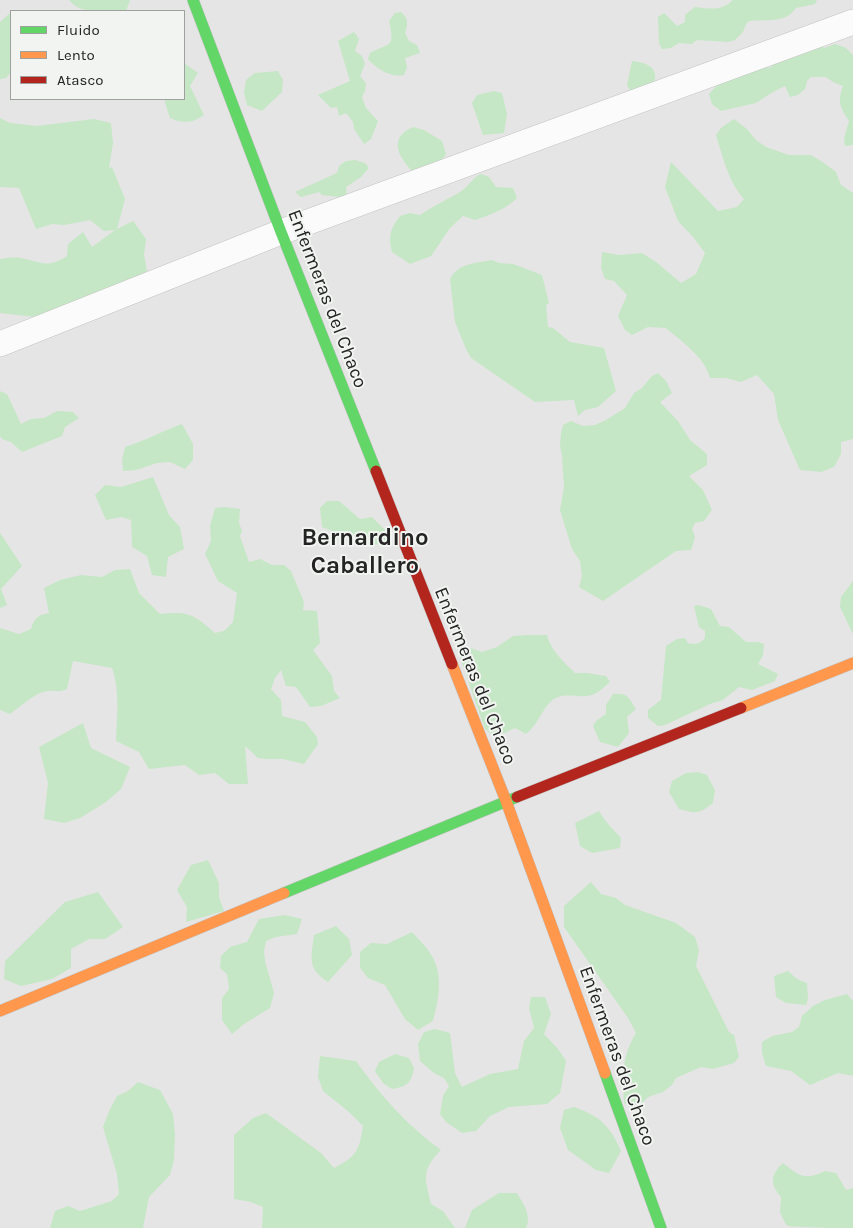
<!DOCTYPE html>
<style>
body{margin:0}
#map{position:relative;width:853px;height:1228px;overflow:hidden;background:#e5e5e5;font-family:Karla,sans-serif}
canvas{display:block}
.legend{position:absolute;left:10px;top:10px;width:175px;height:90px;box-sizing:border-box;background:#f1f4f1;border:1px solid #9fa19f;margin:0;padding:6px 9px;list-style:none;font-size:15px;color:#242424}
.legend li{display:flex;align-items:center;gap:10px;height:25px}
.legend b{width:25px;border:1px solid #9fa19f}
</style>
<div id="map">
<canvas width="853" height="1228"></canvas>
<ul class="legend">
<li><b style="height:6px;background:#63d668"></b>Fluido</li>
<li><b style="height:6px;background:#ff974d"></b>Lento</li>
<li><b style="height:6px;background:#b3261e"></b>Atasco</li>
</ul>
</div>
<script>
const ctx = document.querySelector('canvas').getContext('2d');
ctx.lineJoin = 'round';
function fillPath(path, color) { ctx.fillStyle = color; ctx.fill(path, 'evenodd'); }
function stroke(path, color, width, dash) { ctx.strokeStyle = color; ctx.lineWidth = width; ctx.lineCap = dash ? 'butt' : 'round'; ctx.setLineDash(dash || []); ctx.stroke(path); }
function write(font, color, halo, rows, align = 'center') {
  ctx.font = font + ' Karla,sans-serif'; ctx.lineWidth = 4; ctx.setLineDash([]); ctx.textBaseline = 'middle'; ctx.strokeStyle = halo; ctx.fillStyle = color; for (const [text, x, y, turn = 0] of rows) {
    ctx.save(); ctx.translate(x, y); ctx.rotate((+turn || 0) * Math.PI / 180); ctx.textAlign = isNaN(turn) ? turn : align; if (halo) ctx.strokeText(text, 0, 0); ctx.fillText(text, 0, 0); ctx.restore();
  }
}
const green = new Path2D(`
 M69 0H130L126 11C108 11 81 16 69 0Z
 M733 0H817L815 4 796 8C785 24 767 19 749 21L746 24 743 32 735 40 728 42 697 40 692 44 679 43 671 48 662 49 659 43 658 17 664 13 677 26 685 22V15L695 7C710 9 722 11 733 0Z
 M11 12V72L6 78 0 79V22Z
 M401 12C409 19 408 24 405 33L409 41 417 45 420 53 405 58 407 67 404 75C390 78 376 68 368 59L370 53C391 42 395 48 389 21L395 13Z
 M354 32 359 39 355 51 362 56 365 64 360 76 366 83 365 91 362 97 366 108 378 121 371 139 364 144 354 129 353 122 346 113 339 116 337 107 331 108 318 95 350 81 338 41Z
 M816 42 824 48 835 44 846 48 853 55V145L845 146 844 138 849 121C840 107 837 102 843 86L833 82 826 77H811L807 81 805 89 798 95 790 97 785 86 771 93 756 103 721 111 712 104 709 94 717 85 752 65 770 68 774 63Z
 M632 61C640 62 654 64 655 75 656 80 652 87 652 92H631L627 85Z
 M184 63 198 73 190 86 204 115C192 123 184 124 170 118L164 99H184Z
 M278 71 283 80 282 92 262 111 247 105 244 93 246 80 255 73Z
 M494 91 502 93 507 114 504 133 483 135 472 103 477 95Z
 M0 118 10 123 37 126 94 119 111 123 113 143 109 168 112 167 125 199 117 229 133 221 146 239 144 255 147 271 127 286 36 317 0 313V259C7 258 14 257 21 258 42 262 47 269 67 256L68 244 83 232 92 247 115 230 104 231 90 220 64 225 52 224 36 229 19 188 0 187Z
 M734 119 747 129 756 140 766 147 789 155H811L824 163 836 172 841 185 853 193V439L841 442V454L834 467 821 472 800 470 778 420 774 394 757 375 741 382 726 378H710C705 357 682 342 666 328L648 327 632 335 625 330 618 316 627 295 614 281 605 279 601 268 602 252 619 255 642 253 656 262 681 283 696 274 705 253 693 237 678 221 665 187 671 162 718 211 737 207 744 199C728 181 723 157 716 135L721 128Z
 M413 127 424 130 442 141 446 154 442 160 415 174C400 159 386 139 413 127Z
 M355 160 365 163 369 168 361 177 346 187 347 198 322 195 319 192 301 197 295 192 337 173 339 166 346 161Z
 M481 174 489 177 496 187 513 188 517 198C506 209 490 215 475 220L463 216 450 228 431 256 410 264 392 252C388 236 390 229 400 216L410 213 420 215C433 206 446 200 460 192 468 187 472 178 481 174Z
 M492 260 499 263 513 264 542 275 549 303 546 305 548 327 553 328 570 342 604 348 616 391 598 407 585 410 578 416 574 400 535 402 471 358 466 349 455 322 450 279C458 263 477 263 492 260Z
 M658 373 666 381 672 393 660 402 678 421 690 440 707 454V465L689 476 703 490 712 510 704 521 695 523 692 529 695 537 691 550 676 551 603 601 579 587 582 576 580 561 572 549 560 510 564 487 562 456 560 446 561 433 563 425 571 421 583 426 595 425 606 420 625 408 634 393 642 388 652 376Z
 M0 391 7 394 21 424 31 419 44 418 57 411 73 412 79 418 65 427 62 436 22 452 11 442 2 439 0 436Z
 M182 424 193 444V460L185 469 170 462 157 463 136 470 123 471 122 460 125 447C145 441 162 431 182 424Z
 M153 477 169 515 180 527 184 549 168 557 166 577 152 575 147 556 132 547 131 520 121 517 106 520 95 495 105 485 121 487Z
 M327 501H339L360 519 372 517 389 534 387 543C372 546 361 546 350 534L343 535 322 527 320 508Z
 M225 507 240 509 239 523 242 531 240 536 249 562 260 559 272 565H284L291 571 304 602 303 610 317 611 320 643 313 650 332 676 334 691 340 698 321 706 310 707 296 687 286 686 281 670 275 678 271 689 281 700 282 716 305 722 317 737 318 744 304 764 283 759H268L258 758 245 746 248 784H229L215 773 199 775 185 765 149 769 139 752 116 741C117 718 120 690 112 668L73 661 67 689C58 693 56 690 48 691 37 691 20 707 10 714L0 710V628L19 634 31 629C34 618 38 615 49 613L44 588 60 580 81 575 102 577 115 570 130 569 139 593 160 614C189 611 193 614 215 633L224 631 233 622 237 593 218 581 205 554 211 541 210 526 215 508Z
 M0 533 22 566 1 589 7 605 0 608Z
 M853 581V634L840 607 841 597Z
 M698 605 711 609 720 626 729 627 746 642H758L764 644 763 655 758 664 778 674 775 681 752 690 739 687 723 700 710 704 665 725 658 726 648 718V710L661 700 666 646 677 639 685 638 688 643C696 645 699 644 705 638V631L699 627 694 606Z
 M527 635H547C550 650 565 663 575 673H587L606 676 610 682C604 687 595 696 587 696 577 697 565 693 556 698 545 702 539 724 526 734L515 728 496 737 485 729 455 643 482 652 497 647 513 636Z
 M613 694C628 693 628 697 636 709L627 717 629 733 618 747 600 742 593 726 596 721 606 714V705Z
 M83 723 91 748 130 767 121 789 106 802 80 818 64 823 44 819 48 783 39 747Z
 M698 772 707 775 715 790 713 803C699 814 696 814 679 809L669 792 672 781 686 773Z
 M599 811C606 823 612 828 621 838L620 848 592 853 580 846 575 823Z
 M208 860 219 883V897L224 911 186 922 187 907 177 890 191 865Z
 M591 882 601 894 616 898 625 905 676 923 695 937 699 950 696 966 729 1032 734 1035 739 1057 734 1063 713 1069 701 1067 676 1078 672 1085 663 1092 648 1097 636 1109 624 1103C623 1075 621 1058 636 1033L628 1018 564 927V906Z
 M98 892 123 927 105 939H89L71 949V968L52 979 21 986 4 979 5 961 65 902Z
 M285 915 302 919 297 934 276 937 266 941 264 951 265 961 274 993 270 1008 244 1024 232 1034 222 1020V998L229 989 227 974 220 968 221 956 230 947 247 942 259 919Z
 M336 926 349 939 352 955 328 982C307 968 311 959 314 935Z
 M412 932C418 939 425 945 430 953 444 973 439 999 433 1021L418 1030 405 1019 385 985 368 978 360 968V952L371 943 387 944Z
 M788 971 797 979 807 983 808 999 806 1005 786 1003 776 997 774 976Z
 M847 994 853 1001V1076L838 1073 810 1085 791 1071 766 1066 762 1053V1042L772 1036 792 1032 799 1027 802 1016 813 1006 825 1000Z
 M531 997H545L551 1014 544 1034 558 1049 566 1061 560 1093 547 1104 509 1107 490 1116 476 1131 462 1133 446 1122 440 1114 443 1096 449 1086 444 1078 434 1073 420 1061 418 1044 424 1032 435 1029 450 1033 455 1073 462 1087 490 1074 518 1069 524 1041 534 1028 529 1008Z
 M395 1054 409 1058 414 1068C412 1083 406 1087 392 1089L383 1083 375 1071 379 1062Z
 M320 1056 356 1061C381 1096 406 1124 441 1150 421 1170 425 1178 431 1204L443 1211 455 1228H262L263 1207 251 1202 234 1199V1135L253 1118 266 1113 321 1153 334 1168C357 1156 359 1151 363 1126L349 1112 323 1091 318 1077Z
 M138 1082 160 1090 173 1114 175 1135 174 1160 170 1175 149 1197 143 1228H50L55 1211 68 1206 80 1211 112 1201 119 1194 117 1174 103 1127 110 1109 117 1096 128 1091Z
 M574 1107C600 1116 610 1126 621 1151L609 1173 596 1170 568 1150 560 1128 564 1110Z
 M783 1163C799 1176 805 1181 825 1171L836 1173 846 1190 853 1188V1228C837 1228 821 1228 805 1227 797 1226 795 1228 786 1225L780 1212 781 1197C770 1184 770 1175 783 1163Z
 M499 1193H517C523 1203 532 1216 526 1228H465L472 1210Z`);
const street = new Path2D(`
 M0 344 281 232 853 22`);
const fast = new Path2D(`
 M193 0 281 232 376 471
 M284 893 517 797
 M605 1073 661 1228`);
const slow = new Path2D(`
 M452 664 506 801 605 1073
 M741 708 853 663
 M0 1011 284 893`);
const jam = new Path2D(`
 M376 471 452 664
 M517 797 741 708`);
const streetNames = [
 ["Enfermeras del Chaco",327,299,69],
 ["Enfermeras del Chaco",475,676,68],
 ["Enfermeras del Chaco",617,1056,70]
];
const districtNames = [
 ["Bernardino",365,538],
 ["Caballero",365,566]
];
fillPath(green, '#c5e7c5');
stroke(street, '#c3c3c3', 26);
stroke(fast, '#c3c3c3', 12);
stroke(slow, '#c3c3c3', 12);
stroke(jam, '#c3c3c3', 12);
stroke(street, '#fbfbfb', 25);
stroke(fast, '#63d668', 11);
stroke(slow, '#ff974d', 11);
stroke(jam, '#b3261e', 11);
write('19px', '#242424', '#f1f4f1', streetNames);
write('bold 24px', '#242424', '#f1f4f1', districtNames);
</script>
